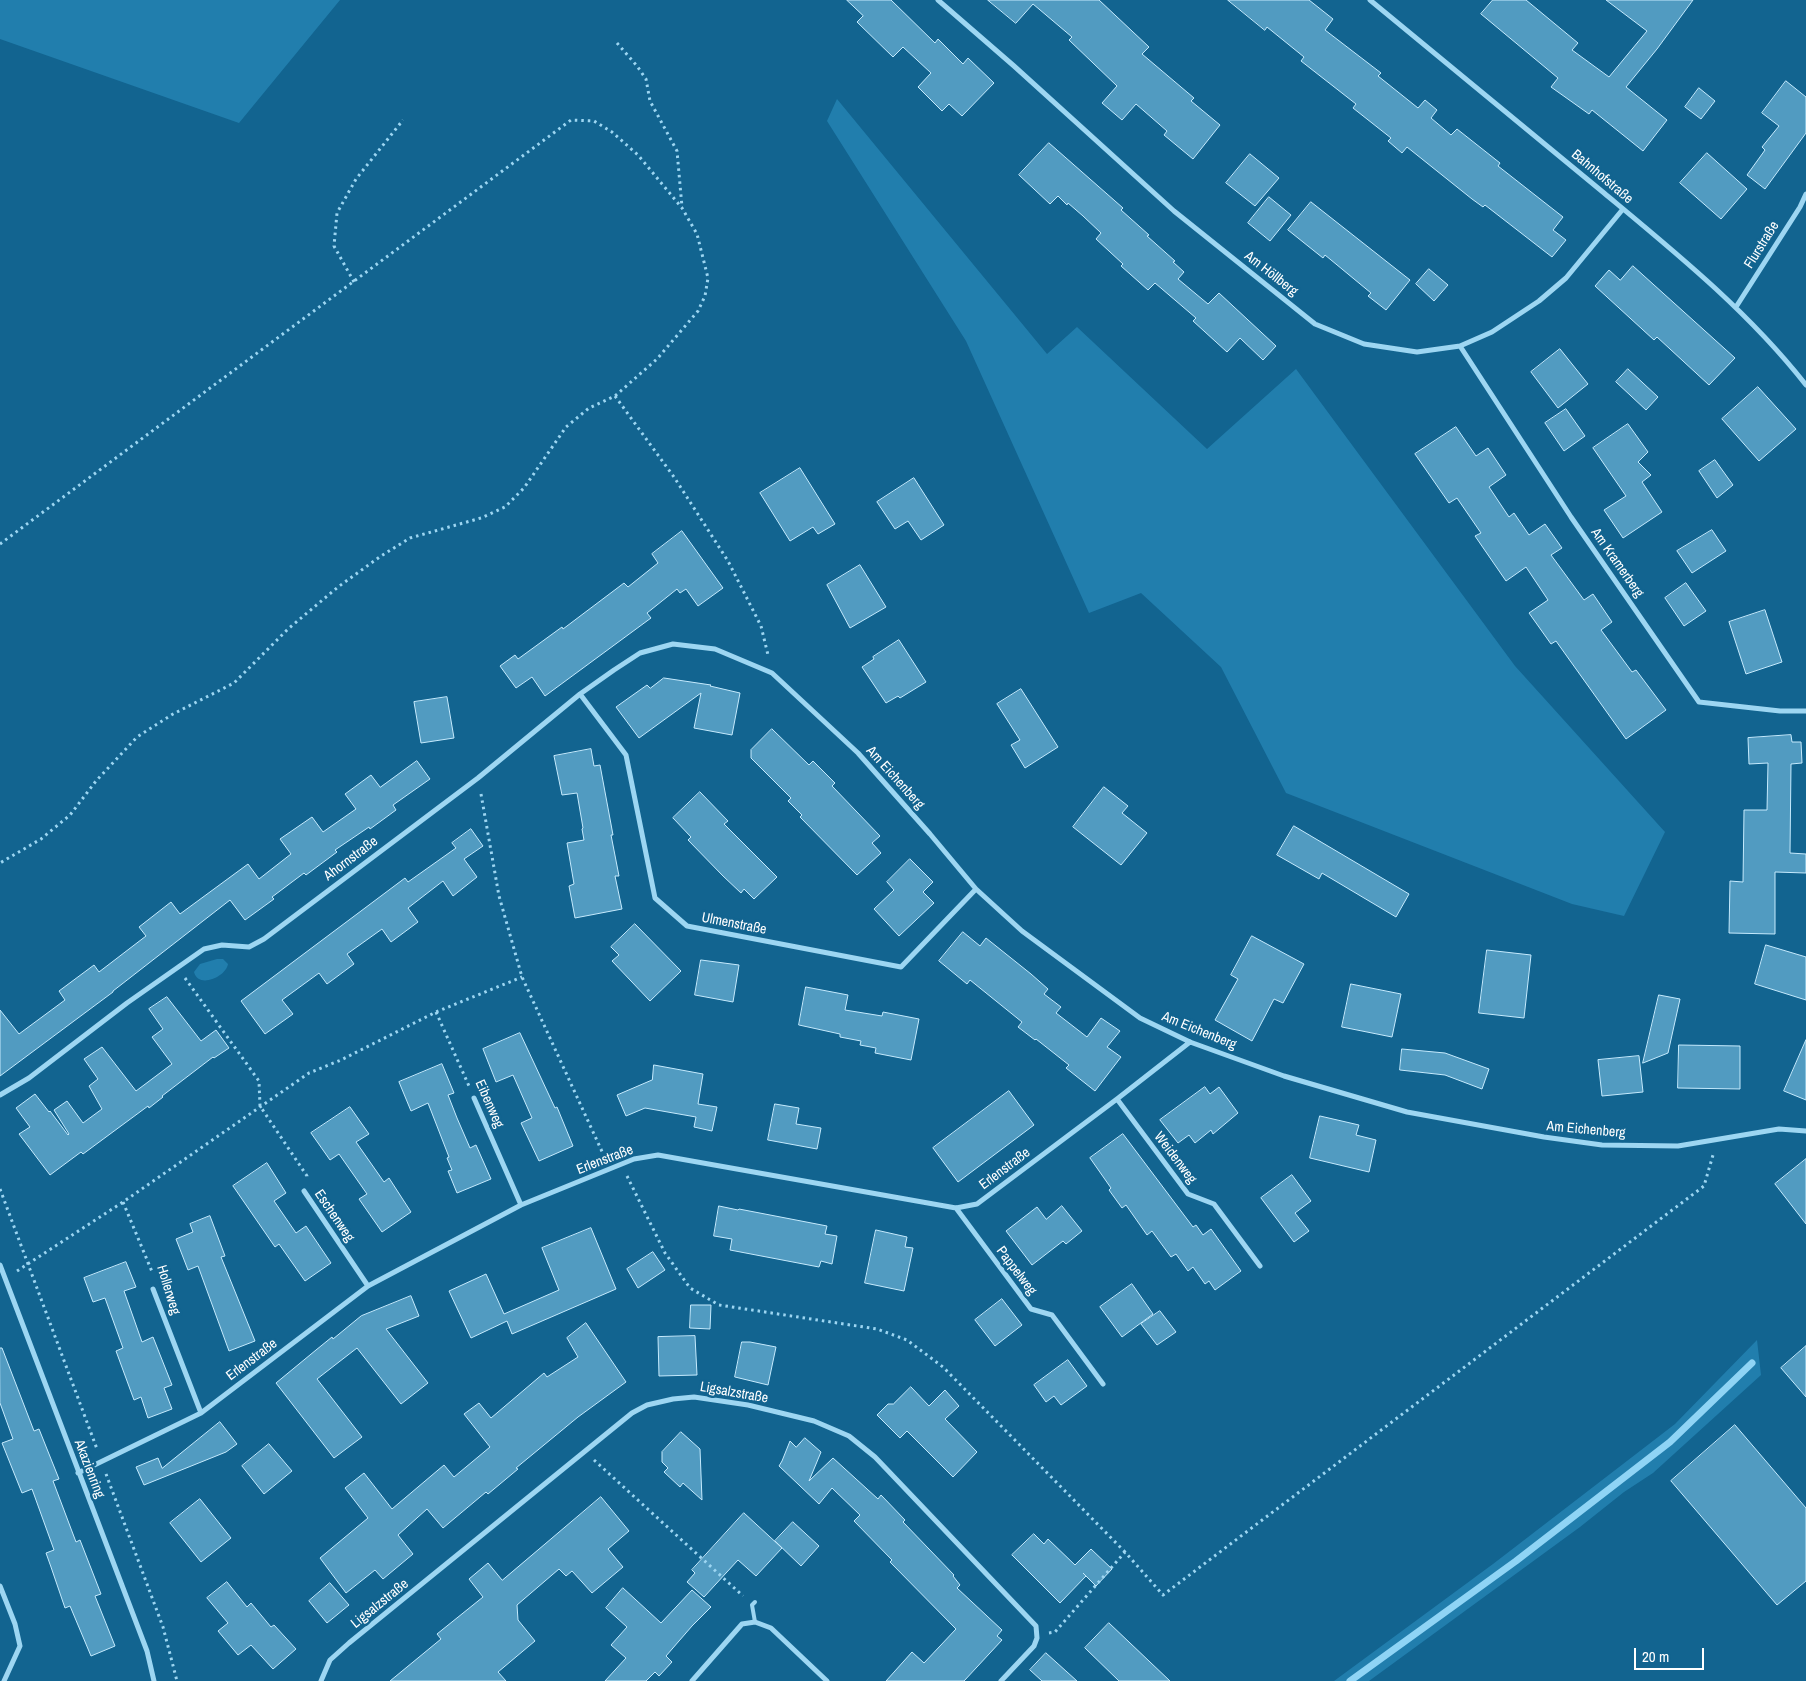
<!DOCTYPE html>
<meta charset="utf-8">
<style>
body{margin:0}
#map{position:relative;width:1806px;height:1681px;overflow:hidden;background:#126490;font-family:"Archivo Narrow",sans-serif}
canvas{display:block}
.scale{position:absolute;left:1634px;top:1648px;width:70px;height:22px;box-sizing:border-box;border:2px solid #fff;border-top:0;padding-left:6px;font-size:15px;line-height:18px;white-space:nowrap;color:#fff;-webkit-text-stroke:4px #126490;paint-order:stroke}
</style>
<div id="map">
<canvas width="1806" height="1681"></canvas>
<div class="scale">20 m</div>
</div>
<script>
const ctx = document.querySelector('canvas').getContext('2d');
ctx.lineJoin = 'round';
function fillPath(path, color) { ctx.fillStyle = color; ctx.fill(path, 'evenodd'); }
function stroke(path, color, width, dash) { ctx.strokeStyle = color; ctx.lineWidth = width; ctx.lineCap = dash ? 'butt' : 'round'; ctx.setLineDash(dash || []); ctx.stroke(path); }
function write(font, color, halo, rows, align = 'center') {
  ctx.font = font + ' "Archivo Narrow",sans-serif'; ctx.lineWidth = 5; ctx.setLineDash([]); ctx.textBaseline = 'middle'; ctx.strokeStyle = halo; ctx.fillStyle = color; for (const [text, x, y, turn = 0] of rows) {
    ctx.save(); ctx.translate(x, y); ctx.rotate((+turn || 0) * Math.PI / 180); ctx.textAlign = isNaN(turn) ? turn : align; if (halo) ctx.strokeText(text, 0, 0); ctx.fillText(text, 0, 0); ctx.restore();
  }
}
const green = new Path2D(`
 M0 0H340L239 123 0 39Z
 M837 99 1047 354 1077 327 1207 449 1296 369 1515 666 1665 832 1624 916 1572 904 1286 793 1221 667 1141 593 1089 613 966 341 827 121Z
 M217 959H223L228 964C226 977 198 989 194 972L200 964Z
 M1757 1340 1761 1375 1653 1473 1624 1492 1580 1527 1369 1681H1334L1493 1564 1675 1424Z`);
const stream = new Path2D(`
 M1350 1681 1516 1561 1670 1442 1752 1363`);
const building = new Path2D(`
 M847 0H891L935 43 938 39 963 64 968 58 994 83 962 116 949 104 942 111 918 87 931 73 903 47 893 57 857 22 863 16Z
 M988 0H1099L1149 47 1142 54 1194 98 1191 101 1220 125 1193 159 1164 135 1167 131 1136 104 1122 120 1102 103 1117 86 1069 40 1072 37 1033 4 1016 23Z
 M1228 0H1309L1333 19 1325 30 1381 73 1378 76 1418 108 1425 100 1437 110 1431 118 1451 135 1457 129 1500 163 1498 166 1563 217 1553 230 1566 240 1552 257 1485 205 1483 207 1472 199 1407 147 1402 153 1388 141 1391 138 1353 108 1356 104 1301 61 1304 57 1267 27 1265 30Z
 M1493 0H1526L1578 43 1572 50 1609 77 1647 31 1606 0H1693L1657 49 1626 87 1667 120 1643 151 1592 110 1589 114 1551 87 1558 78 1481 14Z
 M1786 81 1806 97V133L1765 189 1747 175 1765 150 1762 147 1779 126 1762 113Z
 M1699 88 1715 101 1701 119 1685 107Z
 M1049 143 1123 208 1121 210 1149 235 1147 236 1175 261 1173 262 1184 272 1178 279 1208 304 1219 293 1276 346 1263 360 1240 338 1227 352 1193 321 1196 318 1155 283 1148 290 1121 266 1123 264 1096 239 1101 233 1083 216 1068 203 1067 205 1058 196 1050 204 1019 175Z
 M1707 153 1747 189 1721 219 1680 183Z
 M1250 154 1279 178 1255 206 1226 183Z
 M1269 197 1291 215 1270 241 1248 223Z
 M1311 202 1410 280 1386 310 1368 296 1371 293 1325 255 1323 258 1288 230Z
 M1633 266 1735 358 1709 385 1657 337 1654 340 1595 286 1609 270 1620 280Z
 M1429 269 1448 285 1434 301 1416 284Z
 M1560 349 1588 384 1558 408 1531 372Z
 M1628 369 1658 397 1646 410 1616 382Z
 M1758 387 1796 429 1759 461 1722 419Z
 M1566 409 1585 436 1564 451 1545 423Z
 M1628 424 1648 452 1638 462 1651 475 1642 482 1662 512 1623 538 1604 510 1626 496 1593 448Z
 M1456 427 1476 456 1488 448 1506 475 1489 487 1509 517 1514 513 1529 535 1545 524 1562 548 1551 555 1584 600 1593 594 1612 622 1601 630 1632 672 1636 670 1666 710 1626 739 1556 641 1551 644 1529 613 1548 600 1526 567 1506 581 1475 536 1481 533 1457 498 1449 503 1415 454Z
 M1715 460 1733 485 1717 498 1699 471Z
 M800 468 835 524 818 534 813 527 790 541 760 493Z
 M914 478 944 525 921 540 908 521 895 529 877 502Z
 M1712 530 1726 551 1692 573 1677 551Z
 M682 531 723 588 698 606 686 589 680 593 677 589 647 613 651 618 545 696 532 677 516 688 500 666 515 655 518 659 562 627 563 629 624 583 628 587 658 563 652 554Z
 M860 565 886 607 850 628 827 585Z
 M1686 583 1706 611 1684 626 1665 598Z
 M1765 610 1782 662 1746 674 1729 622Z
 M899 640 926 682 900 698 898 696 886 703 862 667 874 659 873 657Z
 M664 678 711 685 710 686 740 693 732 735 694 728 701 693 639 738 616 707 647 685 650 688Z
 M1021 689 1058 747 1025 768 1011 745 1020 740 997 704Z
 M447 697 454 738 421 743 414 702Z
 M772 729 809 765 813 761 835 783 832 786 880 836 872 843 881 853 857 875 800 817 802 815 788 801 791 798 751 758V750Z
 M1791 735 1792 742H1801L1802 763 1791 764 1790 853 1806 854V873L1775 872V934L1729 933 1730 881 1743 882 1744 810H1767L1768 763 1749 764 1748 738Z
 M591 749 594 766 600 765 613 835H611L619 876H615L622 909 575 918 569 886 574 884 567 843 584 840 582 829 583 828 577 793 562 795 554 756Z
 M417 761 430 779 393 805 396 810 370 829 369 827 335 850 337 852 306 875 304 873 272 897 274 899 245 920 230 900 113 991V992L0 1076V1010L19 1034 65 1000 59 991 94 965 99 972 146 936 139 927 171 902 180 914 248 864 259 879 291 854 280 839 312 817 323 832 356 809 345 794 371 775 380 787Z
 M1104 787 1128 806 1122 813 1147 833 1121 865 1073 827Z
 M700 792 728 821 724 824 777 877 754 899 744 889 741 893 723 876 688 840 691 837 673 818Z
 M1294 826 1409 894 1396 917 1322 873 1319 879 1277 855Z
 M471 829 483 846 464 859 477 877 453 896 443 881 408 908 418 922 391 942 382 929 347 954 354 964 327 984 319 973 282 1000 293 1014 265 1034 241 1001 405 878 408 882 456 848 452 843Z
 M910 859 933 882 923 892 934 903 899 936 874 909 894 890 887 882Z
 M635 924 681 971 650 1001 612 961 619 955 611 947Z
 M963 932 980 946 986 938 1031 974 1048 989 1044 994 1061 1007 1056 1013 1087 1037 1101 1018 1120 1031 1107 1047 1121 1057 1095 1091 1066 1068 1069 1065 1036 1039 1035 1040 1018 1027 1022 1022 970 980 967 984 939 961Z
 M1252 936 1304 964 1283 1003 1274 999 1252 1041 1215 1020 1238 979 1231 975Z
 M1766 945 1806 957V1000L1755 984Z
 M1487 950 1531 955 1524 1018 1479 1013Z
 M701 960 739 965 733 1002 695 995Z
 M1351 984 1401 994 1392 1037 1342 1027Z
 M806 987 848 995 845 1010 882 1016 883 1012 919 1019 911 1060 875 1053 876 1048 860 1045 861 1041 840 1037V1034L799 1025Z
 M1659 995 1680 999 1668 1053 1643 1063Z
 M167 997 201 1041 216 1030 229 1048 214 1058 213 1057 162 1096 163 1097 149 1108 148 1106 83 1154 81 1152 50 1175 19 1134 30 1127 16 1108 35 1094 49 1112 50 1111 68 1135 69 1134 54 1110 67 1101 83 1123 102 1109 89 1086 98 1079 84 1059 102 1047 136 1091 172 1064 152 1037 163 1029 149 1009Z
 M520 1033 555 1108 557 1107 573 1146 539 1161 521 1123 532 1118 513 1075 496 1082 483 1049Z
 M1806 1040V1100L1784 1091Z
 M1679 1045 1740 1046V1089L1678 1088Z
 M1402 1049 1445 1053 1489 1069 1482 1089 1445 1075 1400 1070Z
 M1639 1056 1643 1092 1602 1096 1598 1060Z
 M442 1064 454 1093 448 1095 457 1118 470 1148 476 1145 491 1179 457 1193 448 1171 452 1170 447 1158 449 1157 428 1103 411 1111 399 1082Z
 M654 1065 703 1074 698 1104 717 1107 712 1131 694 1127 696 1117 645 1108 626 1116 617 1095 652 1080Z
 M1205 1087 1210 1094 1219 1087 1238 1113 1213 1134 1211 1130 1195 1143 1189 1135 1178 1143 1160 1120Z
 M1009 1091 1034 1125 958 1182 933 1148Z
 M775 1104 799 1108 796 1124 821 1128 817 1149 768 1140Z
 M350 1107 369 1134 356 1142 384 1182 389 1178 411 1212 382 1232 359 1199 367 1194 339 1154 330 1160 311 1133Z
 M1320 1116 1359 1125 1356 1135 1376 1140 1369 1172 1310 1158Z
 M1123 1134 1193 1227 1196 1225 1203 1235 1211 1229 1241 1271 1215 1290 1209 1281 1205 1284 1193 1267 1188 1271 1176 1254 1171 1257 1152 1231 1147 1235 1126 1205 1122 1208 1109 1190 1111 1188 1090 1158Z
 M1806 1159V1224L1775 1184Z
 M267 1163 286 1193 274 1201 296 1233 306 1226 331 1263 305 1281 279 1244 275 1247 233 1186Z
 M1292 1175 1311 1201 1295 1213 1309 1231 1294 1242 1261 1198Z
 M719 1206 738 1210 739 1209 827 1226 825 1234 837 1236 832 1264 821 1261 819 1267 730 1250 732 1239 714 1236Z
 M1062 1206 1082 1231 1066 1244 1063 1241 1032 1265 1006 1231 1037 1207 1046 1219Z
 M210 1216 225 1256 221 1257 255 1341 229 1351 198 1266 188 1270 176 1239 193 1232 190 1224Z
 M591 1228 616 1289 512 1334 507 1321 471 1338 449 1291 486 1274 504 1314 559 1290 542 1248Z
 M876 1230 907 1237 905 1247 913 1248 904 1291 865 1283Z
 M653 1252 665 1270 638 1288 627 1269Z
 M126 1262 136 1287 124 1291 142 1342 153 1337 172 1385 164 1388 172 1409 148 1418 141 1397 134 1400 116 1351 123 1348 105 1298 93 1302 84 1278Z
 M1132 1284 1153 1314 1122 1337 1100 1307Z
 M411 1296 419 1316 386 1329 428 1383 401 1404 357 1348 317 1379 362 1437 334 1458 276 1383 316 1350 332 1337 333 1339 361 1316Z
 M1002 1299 1022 1325 995 1346 975 1320Z
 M691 1305H711L710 1329 690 1328Z
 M1160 1311 1176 1332 1157 1345 1141 1324Z
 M586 1323 626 1382 578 1417 516 1468 518 1469 488 1494 486 1492 443 1528 427 1509 398 1535 413 1554 383 1579 375 1570 346 1593 320 1558 368 1518 345 1488 364 1473 392 1509 444 1465 454 1477 490 1447 464 1414 479 1403 491 1418 544 1373 547 1377 578 1357 567 1338Z
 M695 1336 697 1375 659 1376 658 1337Z
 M742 1342H750L776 1347 768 1385 735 1377Z
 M1806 1346V1397L1781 1368Z
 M0 1348H2L34 1431 39 1429 59 1479 53 1481 76 1542 80 1540 101 1594 95 1596 115 1646 91 1656 70 1606 65 1608 51 1567 46 1553 54 1550 32 1489 22 1493 2 1443 13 1439 0 1403Z
 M1068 1360 1087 1386 1061 1405 1054 1396 1046 1402 1034 1385Z
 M911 1387 929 1406 945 1390 959 1406 945 1419 977 1452 953 1477 907 1431 900 1438 877 1415 888 1404H893Z
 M220 1422 237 1444 226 1452 144 1485 136 1467 158 1458 162 1468Z
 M1735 1425 1806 1508V1581L1777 1605 1671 1481Z
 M681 1432 700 1449 702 1500 683 1483 680 1487 664 1472 668 1468 662 1462V1452Z
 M805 1438 821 1452 809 1481 833 1458 878 1499 881 1495 905 1520 903 1522 954 1575 953 1576 960 1585 957 1588 1002 1630 997 1636 1002 1640 964 1681H886L912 1652 924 1663 956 1629 890 1562 892 1560 854 1521 860 1515 832 1488 819 1504 779 1466 782 1461 790 1441 796 1447Z
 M269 1444 292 1471 264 1494 242 1466Z
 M601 1497 629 1531 608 1549 623 1567 592 1593 572 1571 566 1576 559 1569 517 1605 518 1620 535 1641 498 1672 506 1681H390L441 1639 437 1634 483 1597 469 1579 488 1563 502 1580Z
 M200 1499 231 1538 201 1562 170 1523Z
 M744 1513 782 1548 756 1576 738 1560 704 1597 687 1582 695 1573 692 1570Z
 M793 1522 819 1546 801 1566 775 1541Z
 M1034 1534 1044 1544 1048 1539 1075 1565 1091 1549 1112 1569 1096 1586 1083 1573 1086 1576 1060 1603 1012 1555Z
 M227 1582 247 1607 251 1603 271 1627 274 1625 296 1649 273 1669 251 1645 238 1655 218 1631 228 1623 207 1598Z
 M330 1583 349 1605 327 1623 309 1601Z
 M623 1588 661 1623 692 1590 711 1607 692 1626 666 1656 672 1662 659 1676 655 1672 646 1681H605L626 1658 611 1645 627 1627 606 1608Z
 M1109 1623 1170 1681H1119L1085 1648Z
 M1046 1653 1077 1681H1042L1030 1670Z`);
const path = new Path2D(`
 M617 43 637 66 646 79 650 101 677 151 682 207
 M354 282 334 246 337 213 356 179 403 120
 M615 396 674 477 728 561 761 626 768 655
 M0 544 571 120 594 121 612 132 638 155 682 208 697 234 708 278 705 296 698 311 657 359 615 396 589 408 566 427 524 488 505 507 481 518 410 538 381 556 338 587 288 629 234 683 173 714 137 737 96 781 70 815 41 839 0 863
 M481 794 499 896 522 977 605 1158
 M185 978 259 1081 260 1106 307 1176V1178
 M436 1012 469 1086
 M627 1176 665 1253 690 1288 719 1305 877 1329 907 1340 943 1367 1125 1552
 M0 1189 97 1449
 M123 1202 153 1274
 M17 1271 123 1202 309 1073 341 1060 436 1012 522 977
 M594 1460 743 1596
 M106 1474 163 1627 177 1681
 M1049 1633 1055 1632 1125 1552 1163 1595 1704 1186 1713 1155`);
const service = new Path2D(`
 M755 1602 752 1605 755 1622`);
const minor = new Path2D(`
 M938 0 1014 66 1174 211 1315 324 1364 344 1417 352 1460 346 1492 332 1539 301 1566 278 1623 209
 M1370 0C1448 64 1526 128 1604 193 1675 252 1748 311 1806 385
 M1736 307 1800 207 1806 194
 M1460 346 1571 517 1699 702 1780 711H1806
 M580 694 626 755 655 898 687 926 901 967 976 889
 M0 1095 29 1078 127 1003 204 949 222 945 249 947 264 939 478 778 580 694 614 670 640 653 673 644 715 649 772 673 858 753 930 834 976 889 1022 931 1140 1018 1190 1042 1284 1076 1407 1112 1544 1137 1602 1145 1678 1146 1779 1129 1806 1131
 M474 1098 521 1205
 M1117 1099 1188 1194 1214 1204 1260 1266
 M304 1191 368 1286
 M956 1208 1031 1309 1052 1315 1103 1384
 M0 1265 147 1651 154 1681
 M153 1289 201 1413
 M78 1473 201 1413 368 1286 521 1205 634 1159 658 1155 956 1208 977 1204 1117 1099 1190 1042
 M0 1586 15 1624 20 1646 4 1681
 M321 1681 330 1660 349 1643 632 1413 647 1405 673 1399 694 1397 748 1405 814 1421 849 1436 875 1457 1036 1626 1037 1638 1034 1646 1001 1681
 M692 1681 742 1624 755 1622 771 1628 827 1681`);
const streetNames = [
 ["Bahnhofstraße",1602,177,40],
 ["Flurstraße",1762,245,-58],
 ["Am Höllberg",1271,274,38],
 ["Am Kramerberg",1617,563,55],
 ["Am Eichenberg",895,778,48],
 ["Ahornstraße",351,859,-37],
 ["Ulmenstraße",734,924,11],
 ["Am Eichenberg",1199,1031,22],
 ["Eibenweg",489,1104,66],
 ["Am Eichenberg",1586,1130,5],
 ["Weidenweg",1175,1158,53],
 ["Erlenstraße",605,1160,-21],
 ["Erlenstraße",1005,1169,-37],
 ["Eschenweg",334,1216,56],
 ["Pappelweg",1016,1271,53],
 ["Hollerweg",168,1290,73],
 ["Erlenstraße",252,1360,-37],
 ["Ligsalzstraße",734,1393,10],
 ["Akazienring",89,1469,69],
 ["Ligsalzstraße",380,1604,-39]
];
fillPath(green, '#217ead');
stroke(stream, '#8fd4f5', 7);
fillPath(building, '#519bc1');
stroke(building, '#c5eafd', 1);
stroke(path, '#9dd6f2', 3, [2.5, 4]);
stroke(service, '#9dd6f2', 4);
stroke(minor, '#9dd6f2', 5);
write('14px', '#fff', '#126490', streetNames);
</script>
